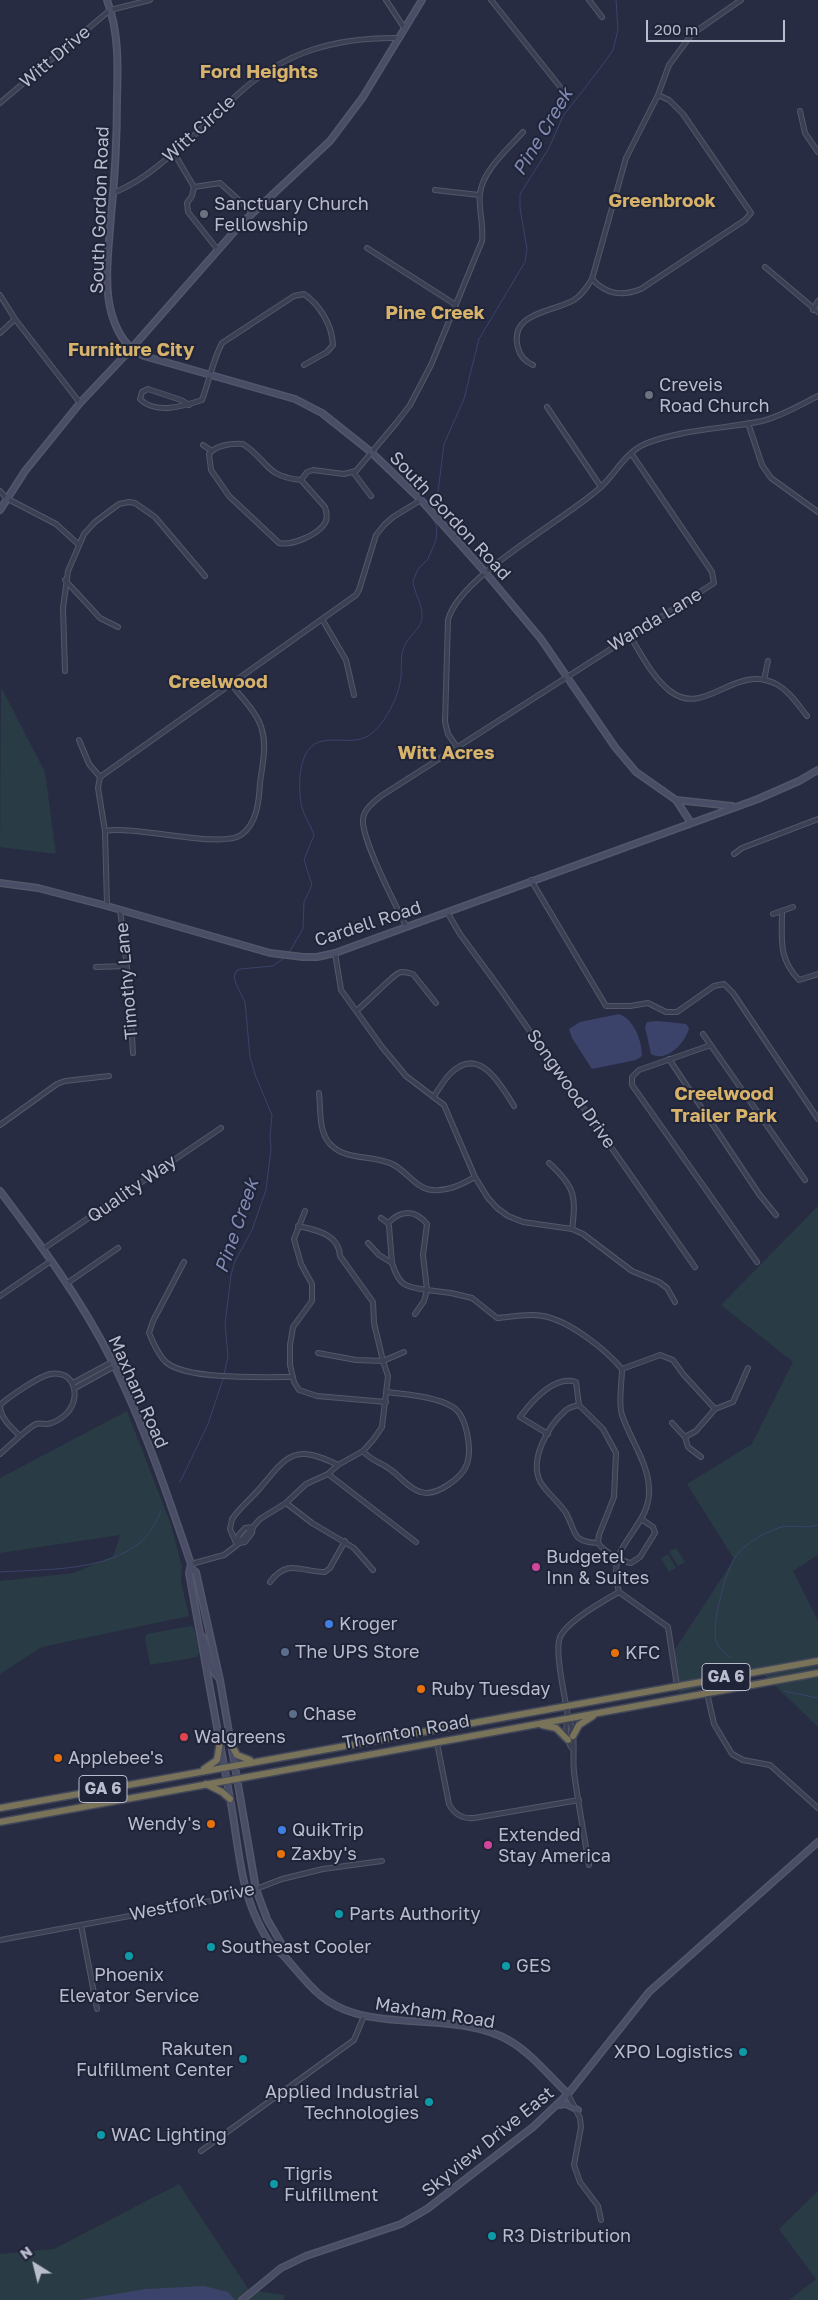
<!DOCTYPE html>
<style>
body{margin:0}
#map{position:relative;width:818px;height:2300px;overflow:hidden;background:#272c43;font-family:"Golos Text",sans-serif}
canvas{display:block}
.north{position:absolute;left:10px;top:2240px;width:50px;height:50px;-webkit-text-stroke:4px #202438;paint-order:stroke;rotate:324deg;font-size:14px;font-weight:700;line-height:20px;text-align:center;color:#b9bccc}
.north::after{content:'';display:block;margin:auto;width:18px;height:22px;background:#b9bccc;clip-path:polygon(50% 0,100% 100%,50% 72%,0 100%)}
.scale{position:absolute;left:646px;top:20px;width:139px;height:22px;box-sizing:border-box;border:2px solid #b9bccc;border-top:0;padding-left:6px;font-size:15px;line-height:18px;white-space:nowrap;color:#b9bccc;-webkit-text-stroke:4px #202438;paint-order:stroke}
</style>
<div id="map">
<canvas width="818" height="2300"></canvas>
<div class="north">N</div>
<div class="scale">200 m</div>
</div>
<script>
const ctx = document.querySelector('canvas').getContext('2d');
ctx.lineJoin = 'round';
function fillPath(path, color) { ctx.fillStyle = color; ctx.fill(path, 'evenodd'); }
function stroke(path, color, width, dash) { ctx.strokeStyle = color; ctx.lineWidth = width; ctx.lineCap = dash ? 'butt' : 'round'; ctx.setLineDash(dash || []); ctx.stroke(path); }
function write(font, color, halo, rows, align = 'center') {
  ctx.font = font + ' "Golos Text",sans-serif'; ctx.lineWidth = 4; ctx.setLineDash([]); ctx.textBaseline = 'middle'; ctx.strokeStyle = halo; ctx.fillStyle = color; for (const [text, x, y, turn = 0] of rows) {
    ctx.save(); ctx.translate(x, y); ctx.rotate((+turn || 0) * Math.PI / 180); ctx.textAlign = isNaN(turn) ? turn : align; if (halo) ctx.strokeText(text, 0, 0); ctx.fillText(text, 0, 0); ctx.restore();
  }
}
const green = new Path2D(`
 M1 687 45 772 56 854 0 847Z
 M818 1206V1555L793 1571 818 1621V1727L762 1673 679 1693 674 1651 734 1559 687 1484 752 1444 793 1362 721 1305Z
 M127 1411 171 1525 182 1567 181 1582 189 1616 42 1647 0 1674V1581L74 1573 113 1556 120 1535 0 1553V1478Z
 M676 1548 685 1562 678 1566 669 1552Z
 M668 1554 676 1568 669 1572 661 1558Z
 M191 1626 194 1628 199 1653 197 1657 150 1665 145 1638 147 1634Z
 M179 2184 249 2290 285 2295 284 2300H0V2254L54 2249Z
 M818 2191V2300H789L816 2279 779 2229Z`);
const water = new Path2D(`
 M619 1014C634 1019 642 1041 642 1056L636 1060 592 1069 572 1038 569 1029 580 1022Z
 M658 1021 686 1024 689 1028C686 1042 667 1063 651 1054L645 1027 647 1022Z
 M204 2286 228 2292 235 2300H79L146 2289Z`);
const stream = new Path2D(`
 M431 504 438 492 444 444 464 399 479 339 525 262 527 249 520 208V194L549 148 563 116 601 67 613 50 618 30 616 0
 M288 954 303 929 304 902 312 885 304 860 314 835C310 824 303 815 301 803 298 784 298 745 323 741 338 738 355 744 368 736 385 725 399 696 401 677 402 667 400 657 404 647 408 636 421 629 422 618 423 605 414 593 413 581L418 569 428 559 436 540 437 526 428 512
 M224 1375 228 1356 225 1324 231 1275 235 1261 252 1230 266 1190 271 1149 270 1136 272 1115 256 1077 250 1057 245 1002 236 984 234 977 236 971 240 969 273 966 285 957
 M180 1482 208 1424 223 1379
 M0 1572C45 1569 108 1572 143 1540 151 1532 156 1522 161 1511
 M731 1658C725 1653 718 1648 716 1641 711 1625 726 1569 736 1556 745 1544 759 1536 773 1530 788 1522 803 1530 818 1525
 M784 1691 818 1698`);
const street = new Path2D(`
 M386 0 405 29
 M491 0 565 93
 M589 0 602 17
 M0 103 110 10 150 0
 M800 111 805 133 818 152
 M174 153 194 187 192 196 187 203 188 212 218 250
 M194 187 220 183 253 213
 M435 190 479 195
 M113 193C138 183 156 168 176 151 198 133 217 113 238 94 285 51 337 37 400 38
 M367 248 456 305
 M765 267 818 312
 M592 279C606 294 621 297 641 289L745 220 751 213 683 114 669 100 658 95
 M0 295 15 319 80 403
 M813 310 818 301
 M0 333 15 319
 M533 365C526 362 520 356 518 348 508 312 554 312 574 300 582 295 587 287 592 279L626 158 658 95 669 65 692 34 741 0
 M189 405 181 400 148 389 142 392 140 399C155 415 184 406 202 400 209 381 213 360 222 343L294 296 304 294C320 305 332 325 333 345L327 352 304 365
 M547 407 601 487
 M748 423 762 465 771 478 818 512
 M203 445 212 451
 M353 472 371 496
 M301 480 325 507C327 513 328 518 325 523 318 535 291 546 279 543L229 496 211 470 209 454C216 445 232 443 243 444 268 460 265 477 301 480L307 472 313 470 344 474 356 471 397 422 410 405 431 365 482 241C484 225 478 208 480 193 483 170 508 149 523 132
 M0 491 6 498 56 524 78 544
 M65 580 100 618 118 627
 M322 619 346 660 354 695
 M630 636C641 654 653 678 670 691 706 719 735 661 778 685 790 692 798 705 807 716
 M65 671 63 608 68 571 84 534 95 522 119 504 129 502 135 503 155 517 205 576
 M764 680 768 661
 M79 740 89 764 100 777 98 788 105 831 107 906
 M457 747 448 734 445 722 448 620C459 576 565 520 601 487 616 473 626 451 647 443 684 429 724 429 762 421 782 416 800 405 818 396
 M100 777 356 595 359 590 376 535 384 525 393 517 421 500
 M105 831C137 825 219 849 241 835 257 824 259 801 260 783 262 767 267 746 262 730 258 713 241 697 230 683
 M734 854 742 848 818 819
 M531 880 606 1006H630L648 1003 666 1012H677L714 986 724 984 733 993 818 1119
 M120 909 129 985 133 1053
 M447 912 460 934 501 990 695 1267
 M782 912C782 940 778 958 799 980L818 974
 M773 914 793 907
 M406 926C396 906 361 839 363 819 364 809 374 802 381 796L714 583 712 572 631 453
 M335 953 341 990 382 1047 406 1076 444 1105 475 1177 488 1198 497 1208 508 1216 523 1222 572 1229 583 1234 632 1271 659 1282 667 1288 675 1302
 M96 967 127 966
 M356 1011C366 1004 394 973 401 972 405 972 410 973 413 974L436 1003
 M703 1034 805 1180
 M711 1045 639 1070 632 1077V1085L757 1262
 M669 1059 759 1194 776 1215
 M319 1093C321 1109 318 1131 330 1144 347 1162 374 1154 394 1165 407 1172 417 1189 432 1190 448 1192 462 1184 475 1177
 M434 1096C439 1089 444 1080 450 1074 479 1044 501 1085 514 1106
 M0 1125 57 1084 65 1081 109 1076
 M549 1163C574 1186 577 1196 572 1229
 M305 1211 294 1239 301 1264 312 1284V1301L293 1327 290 1345V1365L294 1382 299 1390 317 1396 386 1402
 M381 1218 388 1223 389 1226 392 1263
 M368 1243 379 1255 392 1263C399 1285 404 1287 427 1290L423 1255 427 1224C415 1209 401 1210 388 1223
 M43 1249 221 1128
 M184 1262 153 1321 149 1333C153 1342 159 1357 167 1363 189 1380 264 1377 293 1377
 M66 1284 118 1248
 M0 1296 51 1261
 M415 1314 424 1301 427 1290 451 1293 472 1298 497 1318C511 1317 529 1313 543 1316 570 1321 605 1349 622 1369 622 1381 618 1404 622 1415 630 1439 649 1464 649 1490 650 1517 628 1533 619 1555 614 1567 616 1580 619 1592L668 1627 677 1686
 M318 1353 356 1360 383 1361 404 1352
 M622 1369 660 1355 673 1360 683 1374 715 1409
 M73 1383 112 1362
 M75 1388 115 1366
 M672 1423 685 1437 696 1431 715 1409 733 1402 748 1368
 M548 1434 520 1417C532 1401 554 1375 576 1382L579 1405
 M685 1437 688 1447 701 1457
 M363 1451C371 1461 381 1462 391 1470 401 1477 409 1489 421 1492 436 1497 462 1478 467 1464 472 1450 467 1416 453 1407 434 1396 408 1395 387 1392
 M0 1454 20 1436C11 1427 0 1418 0 1405 10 1396 38 1377 50 1374 74 1369 82 1397 67 1413 62 1418 55 1423 47 1424 43 1424 40 1423 36 1424 30 1427 25 1432 20 1436
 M328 1474 416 1542
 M286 1503 312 1523 354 1548 373 1570
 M239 1543 238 1536 245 1528 253 1527
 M240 1543 245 1542 252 1533 253 1527
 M598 1543 599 1535 614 1497 616 1453 603 1429 579 1405C574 1406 568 1408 565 1411 548 1426 528 1461 541 1483 548 1494 559 1502 566 1513 577 1533 571 1542 598 1543 605 1552 620 1561 631 1563L640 1557 655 1533 653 1527 641 1519
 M237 1545 230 1529 232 1519C240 1507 252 1498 261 1487 288 1454 295 1444 338 1465
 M191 1564 224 1555 237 1545 260 1519 286 1503 306 1484 328 1474 338 1465 363 1451 373 1440 382 1427 388 1376 383 1361 374 1323 373 1302 340 1256C339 1234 316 1230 298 1226
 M270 1582C288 1558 300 1572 325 1572L330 1568 345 1541
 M707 1693 714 1724 732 1754 743 1760 770 1765 818 1808
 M568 1718C565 1728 565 1740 572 1748
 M437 1743 449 1804C454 1814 462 1819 474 1818L579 1800
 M589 1865C584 1834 578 1803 574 1772 572 1754 577 1734 568 1718 566 1700 554 1652 560 1637 567 1621 603 1601 619 1592
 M81 1925 97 2009
 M0 1940 216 1900 256 1889 282 1879 323 1869 382 1861
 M568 2094 580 2118 581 2127 574 2165 580 2182 598 2206 601 2220
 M201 2151 354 2040 364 2016`);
const secondary = new Path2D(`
 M107 0C119 32 118 65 117 98 117 138 115 177 111 216 109 245 103 287 112 315 117 332 127 349 144 356L295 399 322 413 371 452 421 500 485 572 541 639 615 747 636 772 676 800 691 823
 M0 510 25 471 80 403 131 349 240 225 330 141 363 97 422 0
 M676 800 732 806
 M0 883 38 888 107 906 270 953 303 957H317L335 953 758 799 799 781 818 770
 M0 1191C40 1244 81 1299 111 1359 143 1422 168 1496 191 1564L189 1573C203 1650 217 1727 231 1804 238 1842 240 1886 258 1922 262 1930 267 1941 273 1947 277 1951 282 1953 285 1957 307 1982 320 2003 354 2013 400 2027 467 2015 510 2041 532 2054 549 2076 568 2094
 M191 1568 196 1572 220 1680 256 1889 267 1919 281 1943 283 1954
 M201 1635C211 1648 207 1668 219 1678
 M558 2105 566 2104 578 2110
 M242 2300 281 2268 306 2256 401 2224 427 2209 533 2127 568 2094 649 1992 818 1842`);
const highway = new Path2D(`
 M542 1725 556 1728 568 1740
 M573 1736 579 1725 593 1716
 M230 1742 237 1755 250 1760
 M204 1769 217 1760 220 1742
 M206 1784 222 1792 230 1799
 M0 1808 818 1661
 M0 1822 818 1673`);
const markers = [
 [204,214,5,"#6b7280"],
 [649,395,5,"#6b7280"],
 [536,1567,5,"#d1479c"],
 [329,1624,5,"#3f7fe0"],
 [285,1652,5,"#5c6f8a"],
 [615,1653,5,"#e8710a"],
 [421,1689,5,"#e8710a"],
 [293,1714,5,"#5c6f8a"],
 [184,1737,5,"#e0444e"],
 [58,1758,5,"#e8710a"],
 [211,1824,5,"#e8710a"],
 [282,1830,5,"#3f7fe0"],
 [488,1845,5,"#d1479c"],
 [281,1854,5,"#e8710a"],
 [339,1914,5,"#0f9aa8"],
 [211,1947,5,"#0f9aa8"],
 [129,1956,5,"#0f9aa8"],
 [506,1966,5,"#0f9aa8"],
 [743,2052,5,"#0f9aa8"],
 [243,2059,5,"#0f9aa8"],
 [429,2102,5,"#0f9aa8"],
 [101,2135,5,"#0f9aa8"],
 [274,2184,5,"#0f9aa8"],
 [492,2236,5,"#0f9aa8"]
];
const shields = [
 [726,1677,48],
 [103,1789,48]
];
const shieldNames = [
 ["GA 6",726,1677],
 ["GA 6",103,1789]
];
const streetNames = [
 ["Witt Drive",55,57,-40],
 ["Witt Circle",199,129,-42],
 ["South Gordon Road",100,210,-88],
 ["South Gordon Road",450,516,47],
 ["Wanda Lane",655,620,-31],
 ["Cardell Road",368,924,-18],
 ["Timothy Lane",127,981,-95],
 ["Songwood Drive",571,1089,55],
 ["Quality Way",132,1189,-35],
 ["Maxham Road",138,1392,66],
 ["Thornton Road",406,1732,-10],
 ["Westfork Drive",192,1902,-12],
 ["Maxham Road",435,2013,9],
 ["Skyview Drive East",488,2142,-39]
];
const poiNames = [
 ["Sanctuary Church",214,204],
 ["Fellowship",214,225],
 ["Creveis",659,385],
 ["Road Church",659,406],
 ["Budgetel",546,1557],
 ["Inn & Suites",546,1578],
 ["Kroger",339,1624],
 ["The UPS Store",295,1652],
 ["KFC",625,1653],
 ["Ruby Tuesday",431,1689],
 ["Chase",303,1714],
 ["Walgreens",194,1737],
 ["Applebee's",68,1758],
 ["Wendy's",201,1824,"right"],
 ["QuikTrip",292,1830],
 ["Extended",498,1835],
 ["Stay America",498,1856],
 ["Zaxby's",291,1854],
 ["Parts Authority",349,1914],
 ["Southeast Cooler",221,1947],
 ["GES",516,1966],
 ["Phoenix",129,1975,"center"],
 ["Elevator Service",129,1996,"center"],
 ["Rakuten",233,2049,"right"],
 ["Fulfillment Center",233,2070,"right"],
 ["XPO Logistics",733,2052,"right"],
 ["Applied Industrial",419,2092,"right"],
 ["Technologies",419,2113,"right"],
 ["WAC Lighting",111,2135],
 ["Tigris",284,2174],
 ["Fulfillment",284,2195],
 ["R3 Distribution",502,2236]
];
const neighbourhoodNames = [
 ["Ford Heights",259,72],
 ["Greenbrook",662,201],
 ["Pine Creek",435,313],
 ["Furniture City",131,350],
 ["Creelwood",218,682],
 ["Witt Acres",446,753],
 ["Creelwood",724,1094],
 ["Trailer Park",724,1116]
];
const waterNames = [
 ["Pine Creek",543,132,-59],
 ["Pine Creek",237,1226,-71]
];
fillPath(green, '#293b44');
fillPath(water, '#3b436a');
stroke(stream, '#3b436a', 1);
stroke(street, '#54576a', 6);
stroke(secondary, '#54576a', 8);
stroke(highway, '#43475a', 9);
stroke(street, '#3c4053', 4);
stroke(secondary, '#4a4d66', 5);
stroke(highway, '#787359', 6);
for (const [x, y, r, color] of markers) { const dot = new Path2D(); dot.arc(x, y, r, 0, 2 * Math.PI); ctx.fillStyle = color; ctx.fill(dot); stroke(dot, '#202438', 2); }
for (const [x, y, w] of shields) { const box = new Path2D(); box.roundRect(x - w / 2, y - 13.5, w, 27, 4); ctx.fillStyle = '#202438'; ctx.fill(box); stroke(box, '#b9bccc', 1); }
write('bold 16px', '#b9bccc', null, shieldNames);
write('18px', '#b9bccc', '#202438', streetNames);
write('18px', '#b9bccc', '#202438', poiNames, 'left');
write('bold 19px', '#d6b26a', '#202438', neighbourhoodNames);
write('italic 19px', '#808ab3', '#202438', waterNames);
</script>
